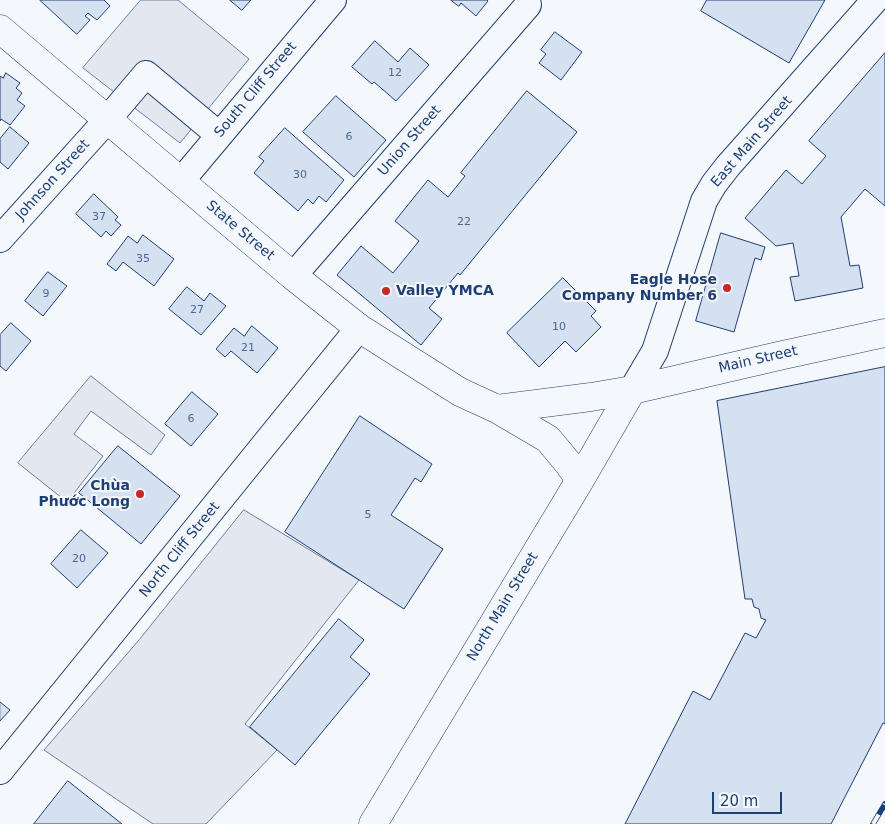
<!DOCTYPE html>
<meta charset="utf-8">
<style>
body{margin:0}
#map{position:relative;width:885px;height:824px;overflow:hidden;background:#f4f7fb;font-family:"DejaVu Sans",sans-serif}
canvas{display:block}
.scale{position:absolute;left:712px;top:792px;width:70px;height:22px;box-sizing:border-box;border:2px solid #1d3f73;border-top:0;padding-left:6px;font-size:15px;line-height:18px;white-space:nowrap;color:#1d3f73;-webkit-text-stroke:4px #f4f7fb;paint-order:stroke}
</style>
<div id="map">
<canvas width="885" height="824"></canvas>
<div class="scale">20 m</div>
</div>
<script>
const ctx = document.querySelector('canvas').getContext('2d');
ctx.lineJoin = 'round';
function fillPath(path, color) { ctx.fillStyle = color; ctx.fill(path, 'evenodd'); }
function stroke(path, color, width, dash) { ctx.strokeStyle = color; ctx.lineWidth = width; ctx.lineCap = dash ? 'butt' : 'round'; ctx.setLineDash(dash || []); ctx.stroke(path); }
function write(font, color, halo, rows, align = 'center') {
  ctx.font = font + ' "DejaVu Sans",sans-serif'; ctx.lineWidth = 4; ctx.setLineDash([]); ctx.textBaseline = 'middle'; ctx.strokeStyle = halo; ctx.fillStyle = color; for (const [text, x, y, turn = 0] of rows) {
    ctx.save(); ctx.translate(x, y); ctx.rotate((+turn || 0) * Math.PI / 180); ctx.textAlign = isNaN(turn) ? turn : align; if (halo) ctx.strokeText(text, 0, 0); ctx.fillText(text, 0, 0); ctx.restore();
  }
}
const parking = new Path2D(`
 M141 0H178L249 59 180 143 83 68Z
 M91 376 165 435 151 455 91 411 74 434 103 456 67 502 18 463Z
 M244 510 359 580 245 724 277 750 206 824H153L44 750 139 640Z`);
const building = new Path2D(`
 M40 0H104L110 6 97 20 88 13 85 16 90 20 77 34Z
 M230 0H251L242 10Z
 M451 0H487L488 1 476 16 461 3 459 6Z
 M707 0H825L789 63 701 11Z
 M555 32 582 52 561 80 539 63 546 54 541 50Z
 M375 41 398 62 410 48 429 65 396 101 374 82 372 84 352 67Z
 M885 53V206L865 189 841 217 850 266 859 265 863 288 795 301 790 277 799 276 793 243 776 246 745 218 786 170 802 184 826 156 809 141Z
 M6 73 20 83 16 88 22 93 17 100 25 106 10 125 1 119 0 121V76L3 78Z
 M527 91 577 132 460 275 458 273 429 308 442 319 421 345 337 275 361 246 393 273 419 241 395 221 428 180 448 197 465 176 461 173Z
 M336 96 386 140 354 177 303 132Z
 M10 127 29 143 8 169 0 162V139Z
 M285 128 344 180 326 202 319 196 313 204 308 199 298 211 254 173 264 161 259 157Z
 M94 194 118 217 115 220 121 225 111 236 106 231 101 237 76 214Z
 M721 233 765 247 761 260 755 258 734 332 696 321Z
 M143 235 174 259 154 286 123 262 116 271 107 264 128 236 137 243Z
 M48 272 67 286 43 316 25 301Z
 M563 278 596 311 591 316 601 327 576 352 565 341 539 367 507 333Z
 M187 287 204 301 210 293 226 306 201 335 169 309Z
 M11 323 31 341 6 371 0 366V335Z
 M252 326 278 348 257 373 231 351 225 357 216 349 234 328 244 336Z
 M885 367V724L883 723 831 824H625L693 691 710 700 745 633 756 638 766 620 761 618 759 609 754 607 752 599H745L717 401Z
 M192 392 218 414 191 446 165 424Z
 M360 416 432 464 421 482 415 478 391 515 443 549 404 609 285 532Z
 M118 446 180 496 141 544 79 493Z
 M81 530 108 553 77 588 51 564Z
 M339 619 364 640 350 657 370 674 295 765 250 727Z
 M0 702 10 710 0 721Z
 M68 781 122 824H34Z`);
const minor = new Path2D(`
 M181 181 333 0
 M0 239 107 120 146 74 219 135
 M293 276 528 5
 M632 390 655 351 704 201 714 184 728 166 875 0
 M0 771 359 328`);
const major = new Path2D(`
 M0 29 293 276 359 328 460 392 497 409 591 397 632 390 783 355 885 333
 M497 409 548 439 568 463 580 480
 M373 824 580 480 632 390`);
const rail = new Path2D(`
 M873 824 885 804`);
const markers = [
 [727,288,5,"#c62828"],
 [386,291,5,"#c62828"],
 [140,494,5,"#c62828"]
];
const numberNames = [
 ["12",395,73],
 ["6",349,137],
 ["30",300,175],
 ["37",99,217],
 ["22",464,222],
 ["35",143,259],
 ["9",46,294],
 ["27",197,310],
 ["10",559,327],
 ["21",248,348],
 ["6",191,419],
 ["5",368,515],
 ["20",79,559]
];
const streetNames = [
 ["South Cliff Street",256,90,-50],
 ["Union Street",410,141,-49],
 ["East Main Street",752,142,-49],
 ["Johnson Street",53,180,-48],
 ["State Street",240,231,40],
 ["Main Street",758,360,-13],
 ["North Cliff Street",180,550,-51],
 ["North Main Street",503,607,-59]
];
const poiNames = [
 ["Eagle Hose",717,280],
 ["Company Number 6",717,296],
 ["Valley YMCA",396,291,"left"],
 ["Chùa",130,486],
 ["Phước Long",130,502]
];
fillPath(parking, '#e3e8f0');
stroke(parking, '#687fa3', 1);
fillPath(building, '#d5e0f0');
stroke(building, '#1d3f73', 1);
stroke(minor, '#1d3f73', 28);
stroke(major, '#1d3f73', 29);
stroke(minor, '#f4f7fb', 26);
stroke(major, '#f4f7fb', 28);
stroke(rail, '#1d3f73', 5.5);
stroke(rail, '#f4f7fb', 4, [11]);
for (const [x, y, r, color] of markers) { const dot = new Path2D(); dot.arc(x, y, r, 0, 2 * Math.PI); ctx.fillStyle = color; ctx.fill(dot); stroke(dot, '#f4f7fb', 2); }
write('11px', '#4b6792', null, numberNames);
write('14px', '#1d3f73', '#f4f7fb', streetNames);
write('bold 14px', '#1d3f73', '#f4f7fb', poiNames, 'right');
</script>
